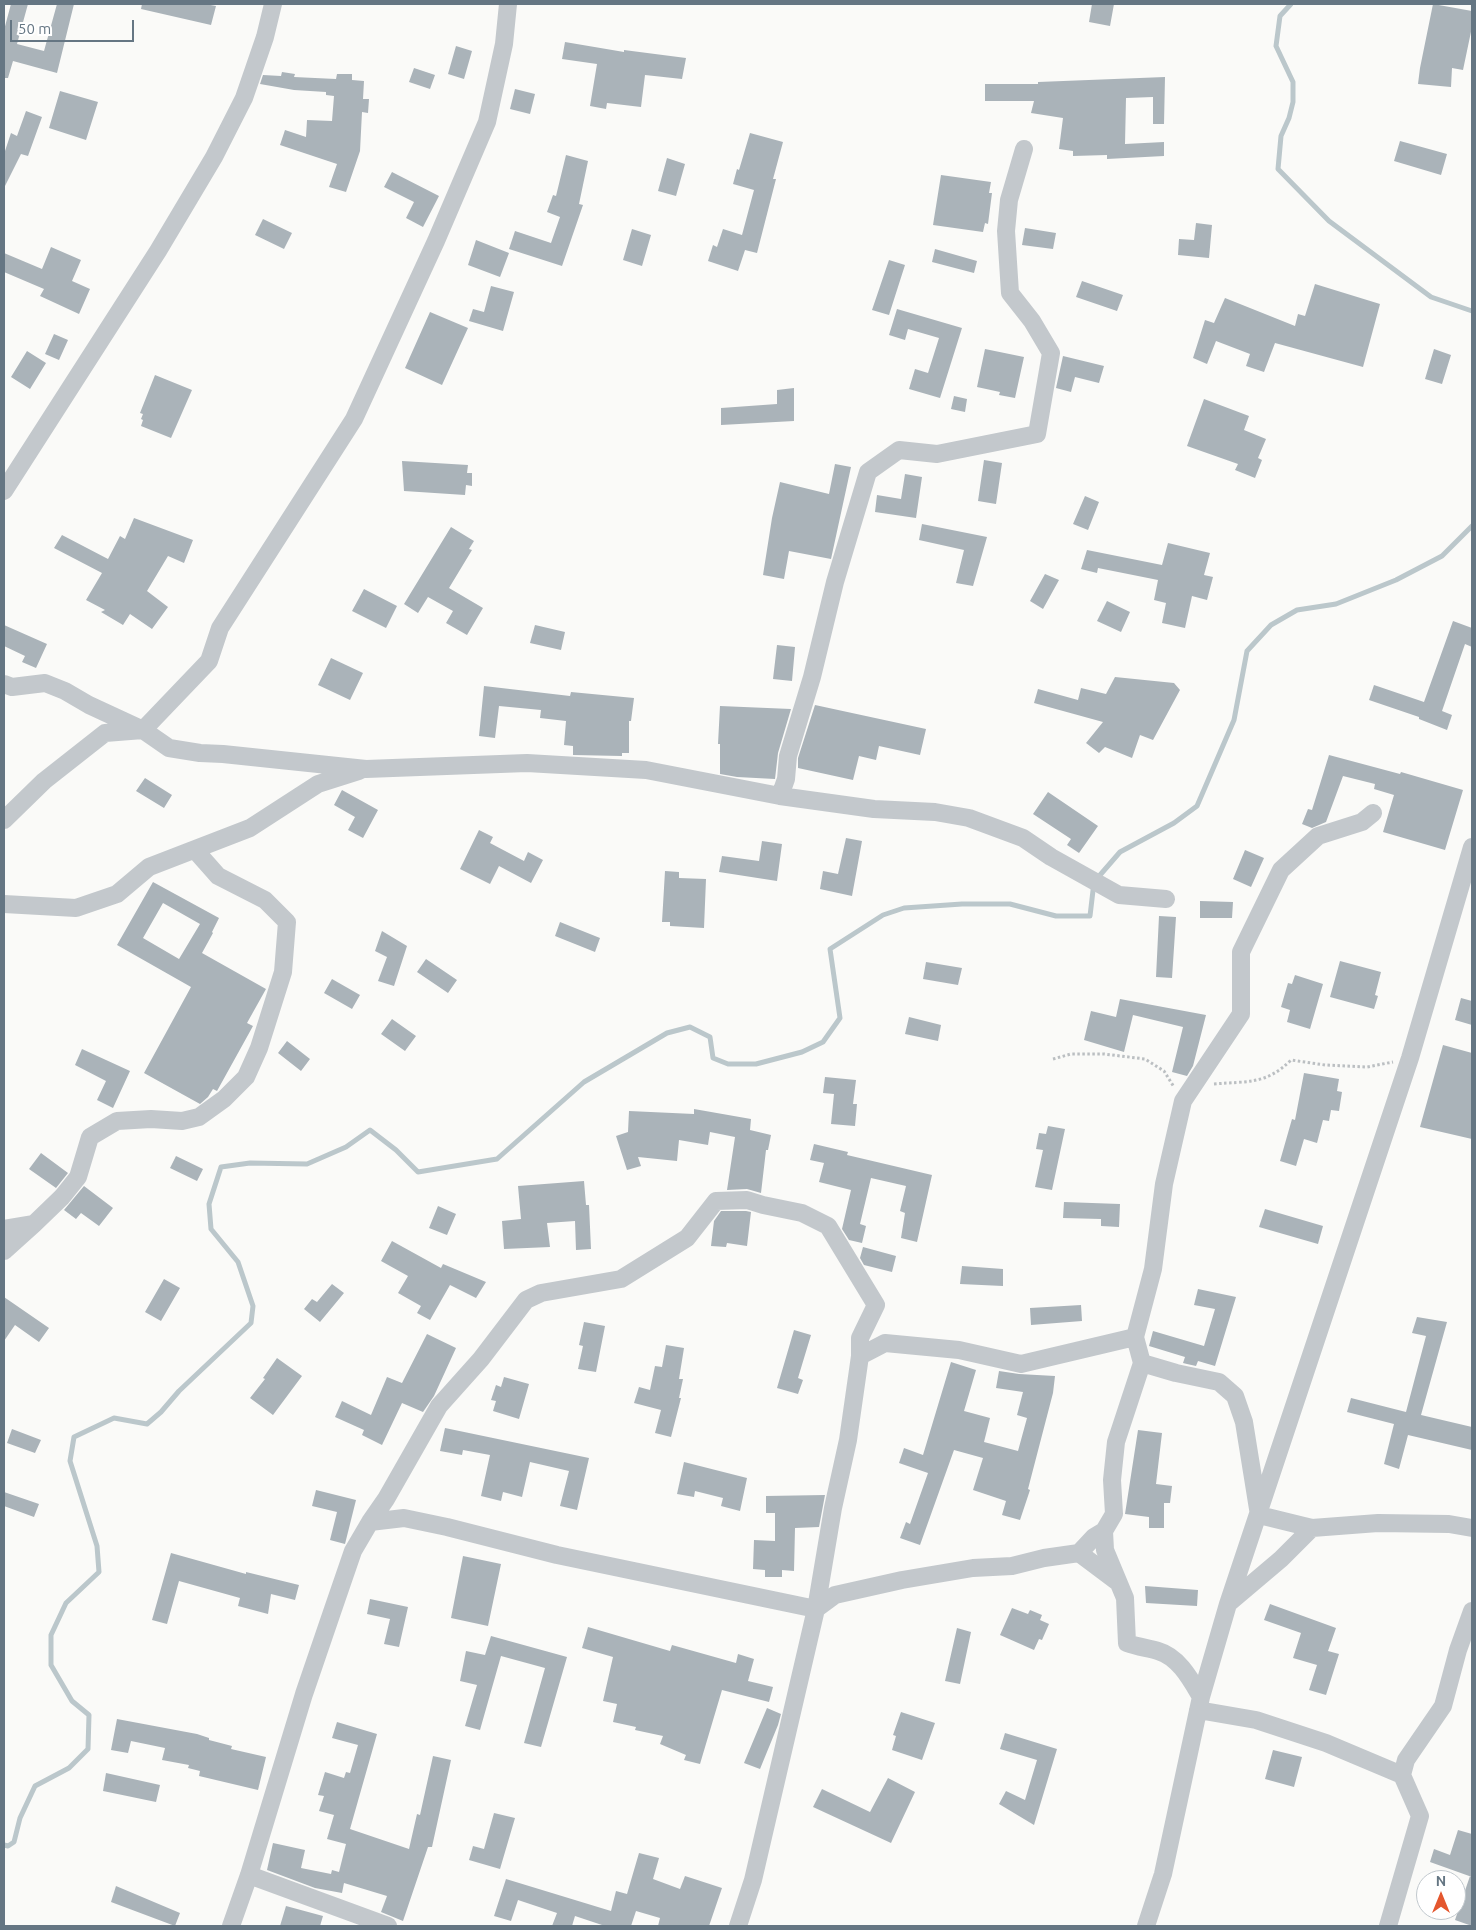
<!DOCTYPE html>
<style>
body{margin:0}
#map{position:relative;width:1476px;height:1930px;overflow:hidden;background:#fafaf8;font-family:Ubuntu,sans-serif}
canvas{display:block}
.frame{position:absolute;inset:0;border:5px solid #657683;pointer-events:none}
.north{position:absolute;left:1416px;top:1870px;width:50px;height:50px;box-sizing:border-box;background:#fff;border:1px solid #c1c8cd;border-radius:50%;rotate:0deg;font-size:14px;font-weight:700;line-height:20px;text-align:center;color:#657683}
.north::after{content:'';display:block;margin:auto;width:18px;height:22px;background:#e4572e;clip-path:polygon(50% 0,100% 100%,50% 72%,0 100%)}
.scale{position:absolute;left:10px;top:20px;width:124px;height:22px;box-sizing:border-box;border:2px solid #657683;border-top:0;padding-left:6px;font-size:15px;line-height:18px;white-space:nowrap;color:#657683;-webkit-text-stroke:4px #fff;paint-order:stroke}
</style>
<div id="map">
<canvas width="1476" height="1930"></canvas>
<div class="frame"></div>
<div class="north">N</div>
<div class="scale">50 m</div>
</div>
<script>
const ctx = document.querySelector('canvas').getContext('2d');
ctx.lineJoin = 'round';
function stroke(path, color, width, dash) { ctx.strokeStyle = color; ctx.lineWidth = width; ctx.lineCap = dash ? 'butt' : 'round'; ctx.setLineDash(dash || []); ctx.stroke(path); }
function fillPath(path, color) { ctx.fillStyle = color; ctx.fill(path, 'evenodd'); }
const stream = new Path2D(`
 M1291 4 1280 16 1276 46 1293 82V102L1289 118 1281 136 1278 169 1329 221 1431 297 1472 311
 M4 1845 8 1846 14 1842 20 1818 35 1786 69 1768 88 1749 89 1715 72 1701 51 1665V1635L66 1603 99 1572 97 1546 70 1461 74 1437 114 1418 147 1424 161 1412 179 1391 251 1323 253 1306 238 1262 211 1229 209 1204 221 1167 250 1163 307 1164 346 1147 370 1130 396 1150 418 1172 497 1159 584 1082 667 1033 690 1027 710 1037 713 1058 728 1064H756L802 1052 823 1042 840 1018 830 949 883 915 904 908 962 904H1010L1056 916H1090L1094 882 1120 852 1174 823 1197 806 1234 720 1247 651 1271 625 1297 610 1336 604 1396 580 1442 556 1472 526`);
const building = new Path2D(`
 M11 4H28L17 44 44 51 57 4H74L57 73 13 61 8 78H4V30Z
 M142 4H205L216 6 211 25 141 9Z
 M1092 4H1114L1110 26 1089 22Z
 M1433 4 1472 11V27L1463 70 1452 68 1451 87 1418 84 1420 68Z
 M565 42 624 52V50L686 58 682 79 645 75 641 107 607 103 606 109 590 106 597 64 562 59Z
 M456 46 472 51 464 79 448 74Z
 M414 68 435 75 430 89 409 82Z
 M282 72 295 74 294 77 336 79 337 74H352V80L364 81 363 99H369L368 113 362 112 360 151 346 192 329 187 337 164 280 145 285 130 306 137 307 120 332 121 334 96 326 95V92L294 90 260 84 263 75 281 76Z
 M1165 77 1164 124H1153V97L1126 98 1125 144 1164 142V156L1107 159V155L1073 156V151L1059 149 1063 118 1031 113 1034 101H985V84H1038V82Z
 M515 89 535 94 530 114 510 109Z
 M60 91 98 102 86 140 49 128Z
 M26 111 42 117 28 156 21 154 4 188V154L11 133 17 136Z
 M750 133 783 142 773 179H776L757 253 745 250 738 271 708 261 713 245 717 247 723 229 742 235 754 190 733 184 737 169 739 170Z
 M1400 141 1447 154 1441 175 1394 161Z
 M566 155 588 161 579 204 583 205 562 266 509 249 515 231 551 243 560 217 547 212 553 195 556 196Z
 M667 158 685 164 676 196 658 191Z
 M392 172 439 196 423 227 406 218 414 202 384 187Z
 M941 175 991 182 989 193H992L988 224 985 223 983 232 933 225Z
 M263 219 292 233 284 249 255 235Z
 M1196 223 1212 225 1209 258 1178 255 1179 239 1194 240Z
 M1025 228 1056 233 1053 249 1022 245Z
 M632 229 651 235 642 266 623 260Z
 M476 240 509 253 500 277 468 265Z
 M51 247 81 260 72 281 90 289 79 314 40 296 44 289 4 272V253L42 269Z
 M935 249 977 261 974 273 932 262Z
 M889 260 905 265 889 315 872 310Z
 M1082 281 1123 295 1117 311 1076 297Z
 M1315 284 1380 304 1363 367 1275 343 1264 372 1246 366 1250 354 1216 341 1207 364 1193 358 1205 320 1214 323 1225 298 1295 326 1298 314 1305 316Z
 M491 286 514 292 503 331 469 321 473 309 484 312Z
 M897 309 962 328 940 398 909 389 915 369 928 373 939 338 908 329 905 340 889 335Z
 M430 312 468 328 442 385 405 368Z
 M54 334 68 340 59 360 45 354Z
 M985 349 1024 357 1015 398 999 395 1000 392 977 387Z
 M1434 349 1451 355 1442 384 1425 379Z
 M27 351 46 363 30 389 11 377Z
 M1063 356 1104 366 1099 383 1075 377 1071 392 1056 388Z
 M155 375 192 390 171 438 141 426 143 420 141 419 143 414 140 413Z
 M794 388V421L721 425V408L777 404V390Z
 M954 396 967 399 965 412 951 409Z
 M1204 399 1249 416 1244 430 1266 439 1258 458 1262 460 1255 478 1235 470 1238 464 1187 446Z
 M984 460 1002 463 996 504 978 501Z
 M402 461 468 465 467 473H472V486L466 485 465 495 404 491Z
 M835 464 851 467 831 559 789 551 784 579 763 575 772 518 780 482 829 494Z
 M905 474 922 477 916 518 875 512 877 495 901 499Z
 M1085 496 1099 502 1088 530 1073 524Z
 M134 518 193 540 184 563 168 556 147 591 168 607 152 629 130 614 123 625 101 612 105 610 86 600 102 573 54 548 62 535 108 559 120 536 125 539Z
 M922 524 987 537 973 586 956 583 964 550 919 540Z
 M451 527 474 541 469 549 472 550 449 588 483 608 467 635 446 623 453 611 428 597 418 613 404 604Z
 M1168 543 1210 553 1204 575 1213 577 1207 600 1192 596 1185 628 1162 623 1166 603 1154 600 1158 580 1098 568 1097 573 1081 569 1087 550 1162 565Z
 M1045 574 1059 580 1043 609 1030 601Z
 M364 589 397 606 386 628 352 611Z
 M1107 601 1130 612 1121 632 1097 621Z
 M1453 621 1472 628V647L1465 644 1442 711 1452 715 1447 730 1419 719V717L1369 700 1374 685 1424 702Z
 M4 625 47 644 36 668 22 662 25 656 4 646Z
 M535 625 565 632 561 650 530 643Z
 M777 645 795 647 792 681 773 679Z
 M331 658 363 673 350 700 318 685Z
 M1115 677 1174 683 1180 690 1153 740 1140 735 1132 758 1105 747 1099 753 1086 743 1103 722 1034 703 1038 689 1078 700 1081 688 1106 694Z
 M484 686 570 696 571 692 634 698 631 721H629V753H622V756L573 755V746L564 745 566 721 540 718 541 710 499 706 495 738 479 736Z
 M815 705 926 729 920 755 879 746 876 760 859 756 853 780 798 768V758Z
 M720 706 791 709 778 753 775 779 737 777 720 774V744H718Z
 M1329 755 1400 774 1401 772 1463 790 1445 850 1383 832 1394 795 1374 789 1375 784 1343 776 1326 822 1312 828 1302 824 1308 809 1312 810Z
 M145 778 172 795 164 808 136 791Z
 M342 790 378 810 363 838 348 830 355 817 334 805Z
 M1048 792 1098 826 1079 853 1067 845 1071 839 1033 814Z
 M479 830 493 837 490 843 524 861 528 852 543 860 531 883 499 866 490 884 460 869Z
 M846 838 862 841 852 896 820 889 823 871 838 874Z
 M762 841 782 844 777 881 719 872 722 856 759 861Z
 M1245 850 1264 858 1251 887 1233 879Z
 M665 871 679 872V878L706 879 704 928 670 926V922H662Z
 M153 882 219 918 212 932 213 933 202 953 266 989 247 1023 253 1026 217 1091 213 1089 208 1097 200 1104 144 1073 191 987 117 945ZM163 903 200 924 179 959 143 938Z
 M1200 901 1233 902 1232 918H1200Z
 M1159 916 1176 917 1172 978 1156 977Z
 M560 922 600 938 595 952 555 936Z
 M382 931 407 946 394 986 378 981 387 957 375 951Z
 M426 959 457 980 448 993 417 972Z
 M1340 961 1381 972 1375 995 1378 996 1374 1009 1330 997Z
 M926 962 962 968 958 985 923 979Z
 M1295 975 1323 984 1310 1029 1287 1022 1290 1010 1281 1007 1288 983 1292 984Z
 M332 979 360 995 352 1009 324 993Z
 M1461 998 1472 1001V1025L1455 1020Z
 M1120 999 1206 1015 1193 1066 1187 1076 1172 1072 1183 1027 1133 1015 1124 1052 1084 1040 1091 1011 1116 1017Z
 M909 1017 941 1025 938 1041 905 1034Z
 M392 1019 416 1036 405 1051 381 1034Z
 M287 1041 310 1059 301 1071 278 1053Z
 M1443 1045 1472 1053V1139L1420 1127Z
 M82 1049 130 1071 113 1108 97 1100 106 1081 75 1065Z
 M1304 1073 1339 1079 1337 1091 1342 1092 1339 1111 1331 1110 1329 1121 1323 1120 1317 1143 1304 1139 1296 1166 1280 1161 1292 1119 1295 1120Z
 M825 1077 856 1080 853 1104H857L855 1126 831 1124 834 1094 823 1093Z
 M694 1109 751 1119 750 1130 771 1135 768 1150H766L761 1193 747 1189 727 1190 735 1137 710 1132 708 1145 679 1140 677 1161 638 1157 641 1166 627 1170 616 1136 628 1132 629 1111 694 1114Z
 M1048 1126 1065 1129 1052 1190 1035 1187 1043 1150 1036 1149 1039 1133 1046 1134Z
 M814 1144 848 1152 847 1155 932 1175 917 1242 901 1238 905 1213 900 1211 906 1186 871 1178 860 1224 866 1226 862 1243 849 1240 842 1229 851 1190 819 1182 824 1163 810 1160Z
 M41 1153 68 1173 56 1188 29 1169Z
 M176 1156 203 1169 197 1181 170 1168Z
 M584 1181 586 1205H589L591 1249 576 1250 575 1221 547 1223 550 1247 504 1249 502 1221 521 1219 518 1186Z
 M84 1186 113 1208 99 1226 81 1213 76 1219 64 1210Z
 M1064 1202 1120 1204 1119 1227 1101 1226V1219L1063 1218Z
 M438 1206 456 1214 447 1235 429 1228Z
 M1265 1209 1323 1226 1318 1244 1259 1227Z
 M721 1211H746L751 1212 747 1246 727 1243 726 1247 711 1246 714 1221Z
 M392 1241 441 1268 443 1264 486 1282 476 1298 450 1285 430 1320 417 1313 421 1306 398 1293 408 1276 381 1261Z
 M863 1247 896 1256 892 1272 864 1265 860 1258Z
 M962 1266 1003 1269V1286L960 1284Z
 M164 1279 180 1288 161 1321 145 1312Z
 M332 1284 344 1293 320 1322 304 1309 312 1299 317 1302Z
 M1198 1289 1236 1297 1215 1366 1198 1361 1196 1366 1187 1364 1183 1363 1185 1357 1149 1346 1153 1331 1204 1346 1215 1309 1194 1305Z
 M4 1297 49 1328 39 1342 15 1325 4 1341Z
 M1081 1305 1082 1321 1031 1325 1030 1308Z
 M1417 1317 1447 1322 1421 1415 1472 1427V1450L1408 1435 1399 1469 1384 1464 1394 1424 1347 1412 1351 1398 1406 1412 1426 1336 1412 1333Z
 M584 1322 605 1326 596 1372 578 1369 583 1346 579 1345Z
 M794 1330 811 1335 798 1378 803 1380 798 1394 777 1388Z
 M427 1334 456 1348 434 1396 423 1412 402 1403 382 1445 362 1435 364 1430 335 1417 342 1401 371 1415 387 1377 402 1383Z
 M666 1345 684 1348 679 1379H683L679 1398H681L671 1437 655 1433 661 1410 634 1403 639 1387 650 1390 655 1366 662 1367Z
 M277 1358 302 1376 273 1415 250 1398 265 1379 263 1378Z
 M951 1362 976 1370 964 1411 990 1418 984 1442 1018 1451 1027 1418 1017 1415 1023 1392 996 1388 999 1371 1019 1374 1055 1376 1053 1393 1028 1489 1030 1490 1020 1520 1002 1515 1006 1501 973 1490 983 1458 954 1450 920 1545 900 1538 906 1522 910 1524 928 1473 899 1463 904 1448 923 1455Z
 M504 1377 529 1384 519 1419 493 1411 496 1401 491 1400 496 1385 501 1387Z
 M445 1428 589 1458 577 1510 560 1506 569 1471 530 1462 522 1497 503 1492 501 1501 481 1496 490 1455 463 1450 462 1455 440 1451Z
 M12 1429 41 1440 35 1453 7 1443Z
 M1138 1430 1162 1433 1156 1484 1172 1486 1170 1503H1164V1528H1149V1517L1125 1514Z
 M684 1462 747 1478 740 1511 721 1506 723 1498 695 1491 694 1497 677 1494Z
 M316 1490 356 1500 345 1544 330 1540 337 1512 312 1506Z
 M4 1492 39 1504 34 1517 4 1506Z
 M825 1495 819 1527 795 1528 794 1571 782 1570V1577H765V1570L753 1569 754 1540 775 1541V1513H766V1496Z
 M171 1553 246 1574V1572L299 1585 295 1600 271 1594 268 1614 238 1606 240 1598 179 1581 167 1624 152 1620Z
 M463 1556 501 1564 488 1626 451 1618Z
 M1145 1586 1198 1590 1197 1606 1146 1603Z
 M370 1599 408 1607 399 1647 384 1644 390 1619 367 1614Z
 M1270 1604 1336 1628 1328 1651 1339 1654 1326 1695 1309 1690 1317 1665 1293 1658 1301 1633 1264 1620Z
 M1012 1608 1028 1614 1030 1610 1042 1615 1040 1620 1049 1624 1042 1640 1039 1639 1034 1650 1000 1635Z
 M588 1627 670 1651 672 1645 736 1663 738 1654 754 1659 748 1681 773 1687 769 1702 722 1690 700 1764 684 1760 686 1755 660 1744 663 1736 635 1730 636 1727 613 1722 617 1704 603 1701 613 1657 582 1648Z
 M957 1628 971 1632 960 1684 945 1681Z
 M491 1636 567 1657 541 1747 524 1743 545 1668 501 1656 480 1730 465 1726 477 1685 460 1681 466 1651 485 1655Z
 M767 1708 781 1714 778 1725 760 1769 744 1763Z
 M901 1712 935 1723 922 1760 892 1750 896 1736 893 1735Z
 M117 1719 197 1734 209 1738V1740L232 1746 231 1749 266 1757 258 1790 199 1776 200 1771 188 1768 189 1765 162 1760 165 1748 131 1741 128 1753 111 1750Z
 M337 1722 377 1734 350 1829 409 1849 417 1814 420 1815 433 1756 451 1760 432 1847H428L403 1921 381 1912 387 1896 344 1883 342 1893 315 1888 267 1870 273 1843 305 1850 301 1868 331 1874 332 1870 339 1872 346 1844 327 1839 334 1815 319 1811 324 1796 318 1795 325 1772 344 1778 346 1772 350 1773 358 1745 332 1738Z
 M1005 1733 1057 1749 1034 1825 999 1804 1006 1791 1025 1800 1037 1760 1000 1749Z
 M1273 1750 1302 1757 1294 1787 1265 1779Z
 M106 1773 160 1785 156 1802 103 1791Z
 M888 1778 915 1792 891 1843 813 1807 822 1789 870 1812Z
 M494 1813 515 1818 500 1869 469 1860 473 1846 484 1849Z
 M1458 1830 1472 1834V1877L1430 1862 1434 1849 1450 1855Z
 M639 1853 659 1858 653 1879 680 1889 685 1876 722 1888 709 1926H658L660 1918 636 1911 631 1926H605L575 1916 572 1926H552L557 1913 518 1900 511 1921 494 1916 506 1879 611 1911 616 1891 627 1894Z
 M1470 1876 1472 1877V1926L1455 1920Z
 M116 1886 180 1913 175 1926 111 1902Z
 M286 1906 323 1916 320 1926H280Z`);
const path = new Path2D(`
 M1053 1059 1071 1054H1104L1145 1059 1164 1071 1174 1087
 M1214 1084C1247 1081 1266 1085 1291 1060L1325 1065 1367 1067 1393 1062`);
const street = new Path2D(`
 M4 491 158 251 214 157 244 98 265 37 273 4
 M4 684 12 687 45 683 65 691 89 705 143 730 169 748 200 753 223 754 366 769 527 763 646 770 780 796 874 809 935 812 969 818 1023 838 1051 857 1119 895 1166 899
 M780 796 786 779 788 756 812 677 835 582 868 472 899 450 937 454 1037 434 1051 353 1032 321 1010 293 1006 231 1009 200 1024 149
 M4 820 44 781 105 733 143 730 209 661 220 628 354 419 436 241 487 122 504 44 508 4
 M4 904 76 908 117 894 149 867 250 828 318 784 359 771
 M4 1229 34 1224 62 1197 78 1177 90 1137 117 1121 151 1119 182 1121 199 1117 224 1099 246 1077 259 1048 283 972 287 922 265 900 218 876 195 850
 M4 1251 34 1224
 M860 1356 885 1343 959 1350 1021 1364 1135 1337
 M1142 1363 1176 1373 1219 1382 1235 1396 1244 1422 1259 1515 1312 1528 1378 1523 1449 1524 1472 1528
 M370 1522 386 1499 439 1406 481 1359 526 1300 541 1293 621 1279 687 1238 716 1201 747 1200 763 1205 802 1213 828 1226 876 1305 860 1338V1356L848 1440 833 1508 816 1609 753 1880 738 1926
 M1079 1553 1119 1583
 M1229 1603 1281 1559 1312 1528
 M1201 1697C1191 1680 1179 1657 1158 1651 1148 1648 1138 1647 1127 1643L1125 1598 1105 1550 1104 1531 1114 1514 1112 1480 1116 1442 1142 1363 1135 1337 1153 1269 1164 1184 1183 1101 1241 1014V952L1281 870 1318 836 1362 822 1373 813
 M1198 1710 1256 1720 1326 1743 1402 1775
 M249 1875 388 1926
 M231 1926 249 1875 304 1694 331 1615 353 1551 370 1522 404 1518 447 1527 557 1555 816 1609 835 1595 902 1580 973 1568 1012 1566 1044 1558 1079 1553 1094 1537 1104 1531
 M1146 1926 1163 1874 1201 1697 1228 1604 1410 1058 1472 847
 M1388 1926 1420 1816 1402 1775 1406 1760 1443 1706 1458 1650 1472 1611`);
stroke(stream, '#bbc7cb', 5);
fillPath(building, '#aab3b9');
stroke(path, '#bbbfc2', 3, [2.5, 2.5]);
stroke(street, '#c3c8cc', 18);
</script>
